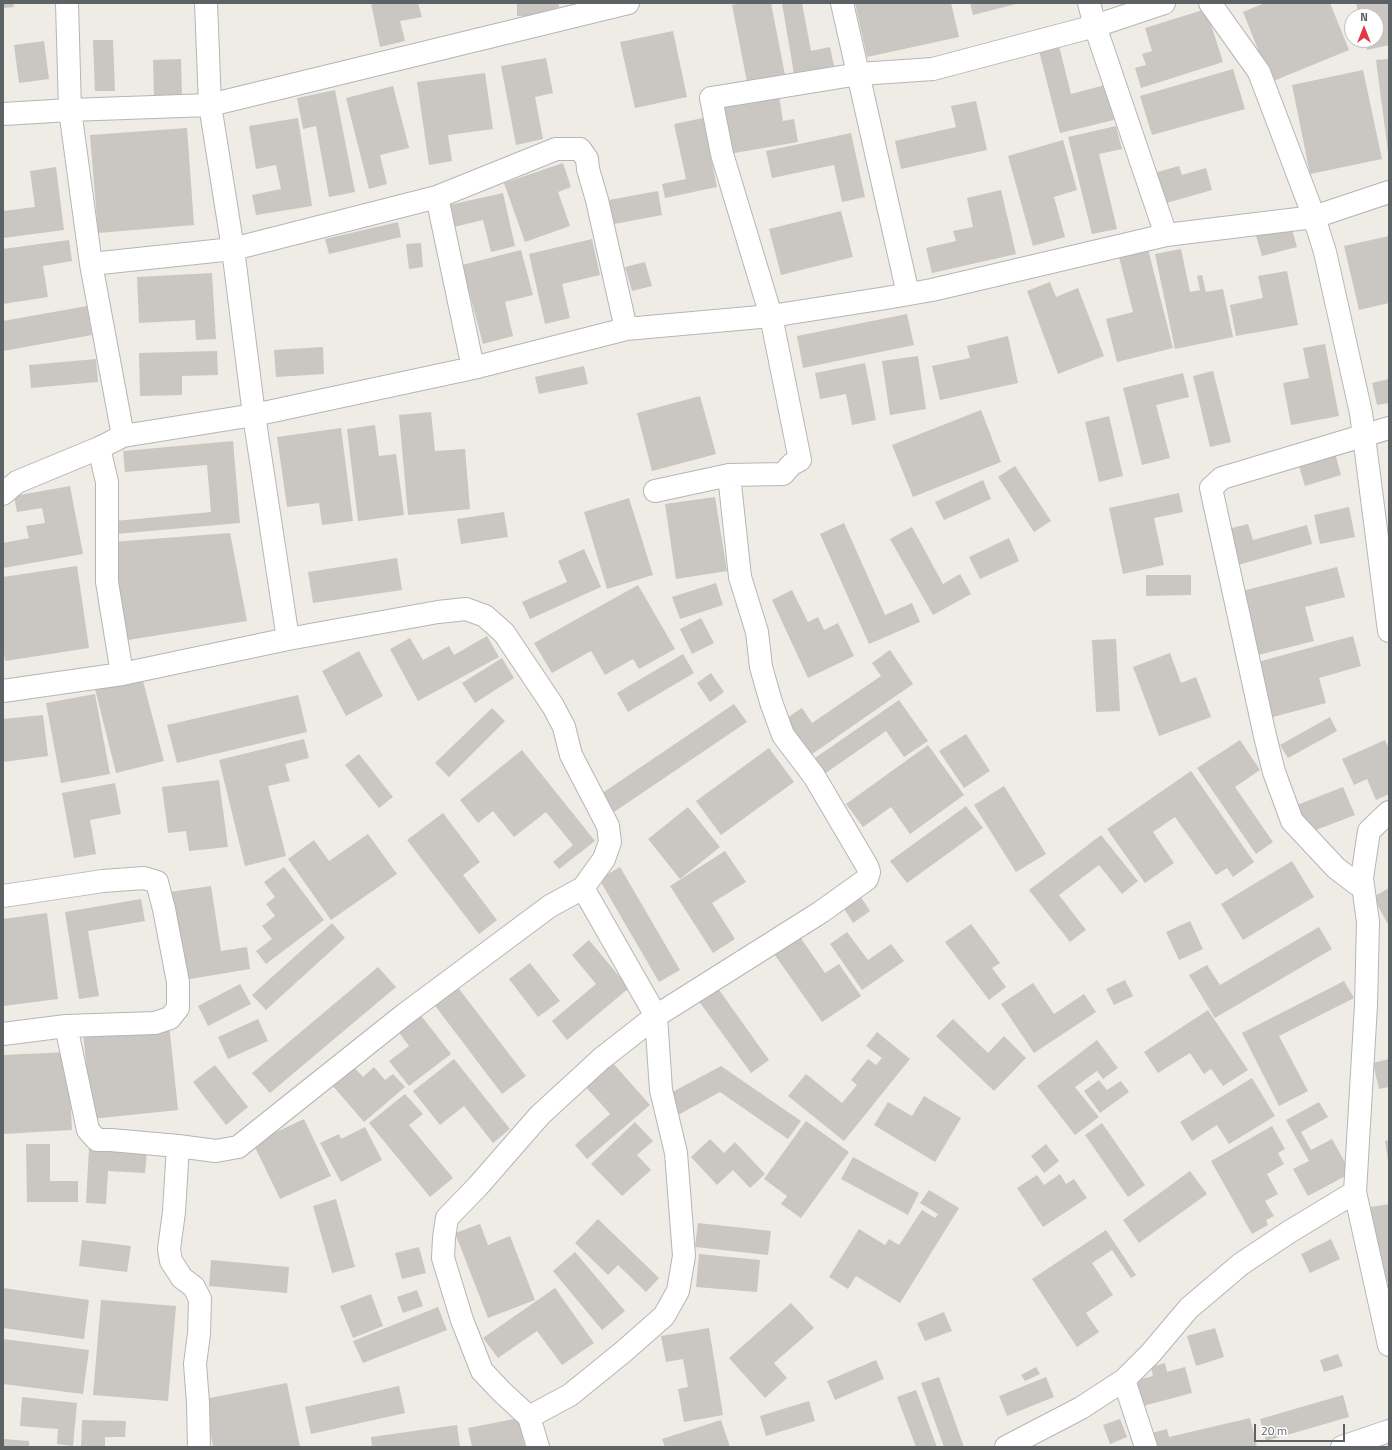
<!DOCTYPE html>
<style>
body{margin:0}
#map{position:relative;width:1392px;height:1450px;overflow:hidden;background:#efebe5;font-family:"Titillium Web",sans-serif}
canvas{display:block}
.frame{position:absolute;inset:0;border:4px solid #5d6265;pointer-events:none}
.north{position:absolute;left:1344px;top:8px;width:40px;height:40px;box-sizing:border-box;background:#fff;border:1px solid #bec0c1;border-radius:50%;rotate:0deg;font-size:11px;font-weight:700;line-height:16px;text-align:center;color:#5d6265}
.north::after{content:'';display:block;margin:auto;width:14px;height:18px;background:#e13944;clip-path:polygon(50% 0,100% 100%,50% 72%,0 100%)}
.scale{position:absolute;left:1254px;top:1424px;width:91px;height:18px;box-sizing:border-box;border:2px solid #5d6265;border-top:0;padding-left:5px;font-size:12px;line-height:14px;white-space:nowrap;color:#5d6265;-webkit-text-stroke:3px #fff;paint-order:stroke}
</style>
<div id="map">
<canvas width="1392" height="1450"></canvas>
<div class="frame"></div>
<div class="north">N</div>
<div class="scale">20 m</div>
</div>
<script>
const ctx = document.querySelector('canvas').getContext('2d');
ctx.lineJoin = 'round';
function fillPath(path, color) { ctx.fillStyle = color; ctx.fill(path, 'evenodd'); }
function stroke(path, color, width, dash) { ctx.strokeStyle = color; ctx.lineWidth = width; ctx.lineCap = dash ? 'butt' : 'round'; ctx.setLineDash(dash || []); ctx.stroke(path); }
const building = new Path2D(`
 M3 3H13L14 7 3 8Z
 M371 3H418L422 17 400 21 405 41 380 47Z
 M517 3H559L558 17 517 16Z
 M740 3H771L785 75 747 82 732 5Z
 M782 3H802L811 51 830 47 834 66 794 74Z
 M855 3H951L959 37 867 57Z
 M970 3H1016V4L973 15Z
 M1265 3H1330L1349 50 1271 82 1243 12Z
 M1356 3H1389V45L1367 50 1365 40H1376V16H1359Z
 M1206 9 1223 62 1141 88 1135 68 1146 65 1142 54 1152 51 1145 28Z
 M673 31 687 97 635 108 620 42Z
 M93 40H113L115 91H95Z
 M44 41 49 79 19 83 14 45Z
 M1059 46 1071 94 1105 85 1114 120 1060 133 1039 51Z
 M546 58 553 93 535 97 543 139 516 145 501 66Z
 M181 59 182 95 154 96 153 60Z
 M1389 59V152H1388L1376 60Z
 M1233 69 1245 109 1152 135 1140 96Z
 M1363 70 1382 159 1310 174 1292 85Z
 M485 73 493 129 448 135 452 161 429 165 417 82Z
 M393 86 409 148 380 155 387 184 369 189 346 98Z
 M335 90 355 192 329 197 316 126 303 129 297 98Z
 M779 96 783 121 794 119 798 142 729 154 721 106Z
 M976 101 987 150 901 169 895 141 956 127 951 106Z
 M298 118 312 206 256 215 252 195 281 189 276 165 256 169 249 126Z
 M703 118 717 187 665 198 662 184 686 179 674 124Z
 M1116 126 1122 149 1099 154 1117 229 1092 234 1068 137Z
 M187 128 194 225 98 233 90 135Z
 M851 133 865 197 842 202 834 165 772 178 766 151Z
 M1063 140 1077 190 1054 197 1065 237 1033 246 1008 156Z
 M563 163 571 187 558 192 570 226 525 242 504 183Z
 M1179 166 1182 175 1206 168 1212 190 1163 204 1154 173Z
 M56 167 64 230 3 238V211L35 207 30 171Z
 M1001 190 1016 254 932 273 926 248 956 241 953 231 973 227 967 198Z
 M658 191 662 215 614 224 609 200Z
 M503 193 515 246 491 252 483 220 454 227 449 205Z
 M841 211 853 257 781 275 769 229Z
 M398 222 401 237 329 254 325 239Z
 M1291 226 1297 247 1262 256 1256 236Z
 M1389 236V303L1359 310 1344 246Z
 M592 239 600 275 562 284 570 318 545 324 529 254Z
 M69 240 72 261 43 266 48 297 3 304V249Z
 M421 243 423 267 409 269 406 244Z
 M1148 249 1173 348 1117 362 1106 319 1133 312 1119 257Z
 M1181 249 1190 292 1200 290 1197 276 1202 275 1206 292 1223 289 1233 337 1175 349 1155 254Z
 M521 250 533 295 505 302 513 336 483 344 462 265Z
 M645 262 652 286 632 291 625 267Z
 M1287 271 1298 325 1236 336 1230 305 1263 298 1258 276Z
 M212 273 216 339 196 340 195 320 139 323 137 277Z
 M1050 282 1056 297 1078 288 1104 356 1058 374 1027 291Z
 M87 306 92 335 3 351V321Z
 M907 314 914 345 803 368 797 336Z
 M1008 336 1018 383 940 400 932 366 970 358 967 346Z
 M1325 344 1339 416 1291 425 1283 383 1309 378 1303 348Z
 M323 347 324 374 276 377 274 350Z
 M217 351 218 375 182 376V395L140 396 139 353Z
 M918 356 926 409 890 415 882 361Z
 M96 359 98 382 31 388 29 365Z
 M865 363 876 420 852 425 846 394 820 399 815 373Z
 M584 366 588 384 539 394 535 377Z
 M1213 371 1231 442 1210 447 1193 376Z
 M1183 373 1189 397 1156 405 1170 458 1142 465 1123 388Z
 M1389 379V403L1377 405 1372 383Z
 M700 396 716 454 652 471 637 413Z
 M981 410 1001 462 913 497 892 445Z
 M431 412 435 451 465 449 470 509 408 515 399 415Z
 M1109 416 1123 476 1099 482 1085 422Z
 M375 425 379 456 396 454 404 515 358 521 347 429Z
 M341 428 353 521 322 525 319 503 287 507 277 437Z
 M233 441 240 523 116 534 115 521 211 512 207 465 125 472 123 451Z
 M1334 449 1341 475 1305 486 1297 460Z
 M1015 466 1051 521 1034 532 998 477Z
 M983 480 991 499 944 520 935 502Z
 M70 486 83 554 3 568V543L29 538 26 526 45 523 42 508 17 512 14 496Z
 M1179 493 1183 512 1154 518 1164 565 1123 574 1109 508Z
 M715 497 727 571 676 579 665 504Z
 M629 498 653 575 607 589 584 512Z
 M1349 507 1355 537 1320 544 1314 515Z
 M504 512 508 537 461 544 457 519Z
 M844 523 885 615 912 603 920 622 869 644 820 534Z
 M1248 524 1253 540 1307 525 1312 544 1238 565 1228 529Z
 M912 527 943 584 960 574 971 594 933 615 890 539Z
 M230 533 247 621 128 640 112 542Z
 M1009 538 1019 561 980 579 969 557Z
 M584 549 601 587 530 619 522 602 567 582 558 561Z
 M397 558 402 590 313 603 308 572Z
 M77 566 89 648 5 661 3 645V577Z
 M1337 567 1345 597 1305 607 1314 641 1258 655 1242 591Z
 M1146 575H1191V595L1146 596Z
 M716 583 723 605 680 619 672 597Z
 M638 585 675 649 639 669 633 659 605 675 591 651 552 673 534 643Z
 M792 590 808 622 818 617 824 630 838 623 854 656 808 678 772 600Z
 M701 618 714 643 692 654 680 629Z
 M487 636 499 657 418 701 390 649 410 638 423 660 449 646 454 655Z
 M1353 636 1361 666 1319 678 1326 703 1269 718 1254 663Z
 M1116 639 1120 711 1096 712 1092 640Z
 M890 650 913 684 808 757 782 721 802 708 812 723 881 676 872 663Z
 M359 651 383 696 346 716 322 671Z
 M1170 653 1181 683 1196 677 1211 717 1159 736 1133 667Z
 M683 654 694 673 628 712 617 693Z
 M502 658 514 678 475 703 462 683Z
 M711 673 724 692 710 702 697 683Z
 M142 677 164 761 116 773 95 689Z
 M95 694 110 774 61 783 46 703Z
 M298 695 307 732 177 763 167 725Z
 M899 700 928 741 904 757 886 731 823 775 812 760Z
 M734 704 747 722 614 812 601 794Z
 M492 708 505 721 449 777 435 763Z
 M43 715 48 756 3 762V719Z
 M1330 717 1337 731 1288 758 1280 745Z
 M966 734 990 771 964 788 939 751Z
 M304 739 309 758 285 764 290 781 268 786 286 856 245 866 219 760Z
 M1240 740 1260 770 1235 787 1273 842 1256 854 1197 768Z
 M1385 740 1389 749V794L1376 800 1367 779 1354 785 1342 759Z
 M928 745 964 795 910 834 891 807 863 827 846 804Z
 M769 748 794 782 721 835 696 801Z
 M522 750 595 841 559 869 553 862 573 845 546 812 514 837 493 811 478 823 460 800Z
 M359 754 393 797 379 808 345 765Z
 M1191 771 1254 862 1233 877 1227 868 1216 875 1175 817 1153 832 1174 863 1145 883 1107 829Z
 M219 780 228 847 189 851 186 831 168 833 162 787Z
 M115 783 121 814 90 820 96 854 74 858 62 793Z
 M1004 786 1046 854 1016 872 974 805Z
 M1343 787 1355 815 1308 833 1297 805Z
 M966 806 983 828 907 883 890 861Z
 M688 807 720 847 680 879 648 839Z
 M443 813 480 862 463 875 497 920 479 934 407 840Z
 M368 834 397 874 331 920 288 859 314 840 329 861Z
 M1101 835 1138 881 1122 894 1099 865 1059 895 1086 930 1070 942 1029 890Z
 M725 851 746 882 712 903 735 939 713 953 670 886Z
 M1292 861 1314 897 1243 940 1221 904Z
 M284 867 324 920 266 964 256 951 272 939 262 926 275 916 266 904 275 897 264 882Z
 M620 867 680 970 659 982 599 879Z
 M211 886 221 951 247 947 250 969 184 980 170 892Z
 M1389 888V926L1373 897Z
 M857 891 870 911 853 923 840 902Z
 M141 899 145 921 88 931 99 996 79 999 65 912Z
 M47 913 58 999 3 1006V919Z
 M1190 921 1203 949 1179 960 1166 932Z
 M332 923 345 938 266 1010 252 995Z
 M971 924 1000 963 992 968 1006 987 989 1000 945 942Z
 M1319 927 1332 949 1215 1018 1189 975 1207 965 1220 985Z
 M847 932 868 960 891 944 904 961 862 990 830 944Z
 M798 934 825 973 839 964 861 996 822 1022 772 951Z
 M589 940 629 988 567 1040 552 1021 596 984 572 955Z
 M530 963 560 1001 538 1017 509 979Z
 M378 967 396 987 270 1093 252 1073Z
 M1125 980 1133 996 1114 1005 1106 989Z
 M1344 981 1354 998 1279 1036 1308 1091 1279 1106 1242 1033Z
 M1033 983 1054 1014 1084 994 1096 1012 1034 1053 1001 1004Z
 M240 984 251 1004 208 1026 198 1006Z
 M456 985 526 1076 502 1094 433 1003Z
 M717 987 769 1060 751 1073 698 1000Z
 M416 1009 451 1054 409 1086 389 1061 409 1046 394 1026Z
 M1208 1010 1248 1070 1223 1086 1211 1069 1204 1074 1190 1053 1158 1073 1144 1052Z
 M258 1019 268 1041 228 1059 218 1037Z
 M953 1019 988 1053 1004 1036 1026 1058 994 1091 936 1036Z
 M169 1024 178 1110 92 1119 83 1033Z
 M877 1032 910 1059 844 1141 788 1096 806 1074 842 1103 857 1085 851 1080 868 1059 876 1065 882 1058 866 1046Z
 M1097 1040 1118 1068 1103 1079 1097 1071 1075 1087 1099 1117 1075 1135 1037 1086Z
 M68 1052 72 1130 3 1134V1055Z
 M454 1059 510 1129 493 1143 464 1106 440 1125 413 1091Z
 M1389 1059V1087L1379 1089 1373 1063Z
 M612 1062 650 1105 587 1159 575 1145 610 1114 585 1086Z
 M215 1065 248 1107 226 1125 193 1082Z
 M721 1066 801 1121 788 1139 720 1092 678 1115 667 1095Z
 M354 1067 363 1077 374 1067 385 1080 393 1074 405 1087 364 1122 332 1085Z
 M1252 1078 1275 1116 1229 1144 1217 1125 1192 1141 1180 1122Z
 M1099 1080 1107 1090 1121 1081 1129 1092 1100 1113 1084 1091Z
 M405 1094 423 1114 409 1125 453 1178 430 1197 369 1123Z
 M924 1096 961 1118 935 1162 874 1125 888 1102 912 1116Z
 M1319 1102 1328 1117 1301 1132 1311 1150 1332 1139 1351 1173 1308 1196 1293 1169 1309 1161 1286 1120Z
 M304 1119 331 1176 280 1199 253 1143Z
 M806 1121 849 1152 801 1218 781 1204 787 1196 764 1179Z
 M635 1122 653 1141 637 1155 651 1170 622 1196 591 1164Z
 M1102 1123 1145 1185 1128 1197 1085 1135Z
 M1272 1126 1285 1149 1278 1153 1284 1164 1267 1174 1278 1194 1265 1201 1274 1216 1266 1220 1268 1225 1252 1234 1211 1161Z
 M365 1127 382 1160 341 1182 320 1143 339 1134 341 1139Z
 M710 1139 724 1153 735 1142 765 1174 750 1188 733 1170 717 1185 691 1157Z
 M1389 1140V1159L1388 1160 1385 1141Z
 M26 1144H50V1181H78V1202H27Z
 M1046 1144 1059 1161 1044 1173 1031 1156Z
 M89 1148 147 1151 145 1173 108 1171 106 1204 86 1203Z
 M853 1157 919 1193 908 1215 841 1179Z
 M1190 1171 1207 1194 1139 1243 1123 1220Z
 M1060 1174 1066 1184 1074 1179 1087 1198 1043 1227 1017 1188 1037 1175 1044 1185Z
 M929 1190 959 1208 900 1303 856 1276 848 1289 829 1277 859 1229 885 1245 889 1239 899 1245 922 1210 935 1218 938 1214 920 1203Z
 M336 1199 355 1267 332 1273 313 1206Z
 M1389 1204V1281L1377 1283 1365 1208Z
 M598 1219 659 1278 646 1292 618 1265 608 1275 575 1243Z
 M698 1223 771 1231 768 1255 695 1247Z
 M480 1224 488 1245 510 1236 535 1300 488 1318 455 1233Z
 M1106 1230 1136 1275 1131 1278 1112 1250 1092 1263 1113 1295 1086 1313 1099 1332 1077 1347 1032 1279Z
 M1331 1239 1340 1259 1310 1273 1301 1254Z
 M82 1240 131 1246 127 1272 79 1266Z
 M419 1247 426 1273 402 1279 395 1253Z
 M575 1252 625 1311 602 1330 553 1271Z
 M699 1254 760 1260 757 1292 696 1287Z
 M211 1260 289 1267 287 1293 209 1286Z
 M3 1288 89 1300 84 1339 3 1328Z
 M555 1288 594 1343 562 1365 537 1331 498 1358 483 1338Z
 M417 1290 423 1306 403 1313 397 1297Z
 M371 1294 383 1326 353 1338 340 1306Z
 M101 1300 176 1306 168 1401 93 1395Z
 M791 1303 814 1328 774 1363 787 1378 765 1398 729 1358Z
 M438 1307 447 1330 363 1363 353 1341Z
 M944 1312 952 1331 925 1341 917 1323Z
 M709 1328 723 1415 684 1422 678 1389 688 1387 683 1359 666 1362 661 1336Z
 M1215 1328 1224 1357 1196 1366 1187 1336Z
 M3 1339 89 1350 83 1394 3 1384Z
 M1338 1354 1343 1366 1324 1372 1320 1360Z
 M876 1360 884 1379 835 1400 827 1381Z
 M1165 1363 1167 1372 1185 1367 1192 1393 1143 1406 1136 1380 1153 1376 1151 1367Z
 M1036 1367 1040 1374 1025 1381 1021 1375Z
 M939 1377 964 1447H944L921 1383Z
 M1046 1377 1054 1397 1007 1416 999 1396Z
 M287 1383 300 1447H213L204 1399Z
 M399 1386 405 1413 311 1434 305 1407Z
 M916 1390 937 1447H916L897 1397Z
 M1343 1395 1349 1417 1266 1441 1260 1419Z
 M22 1397 77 1403 73 1446 57 1444 58 1429 20 1426Z
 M809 1401 815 1421 766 1436 760 1416Z
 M519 1418 525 1447H472L468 1428Z
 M1250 1418 1257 1447H1156L1152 1433 1167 1429 1169 1437Z
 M1120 1419 1127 1437 1110 1444 1103 1425Z
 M82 1420 126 1421 125 1437H105V1447H81Z
 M721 1420 730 1447H665L662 1439Z
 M457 1425 460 1447H372L371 1437Z
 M3 1439 29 1441V1447H3Z`);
const street = new Path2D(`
 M67 3 70 110 91 264 123 436
 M206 3 210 105 233 249 254 415 288 639
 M842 3 908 294
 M1089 3 1095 26 1166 235 1314 217 1389 192
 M1210 3 1259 72 1314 217 1325 252 1361 413 1389 631
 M3 114 70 110 210 105 628 3
 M437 197 473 368
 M91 264 233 249 437 197 556 149H580L587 159 588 169 597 200 626 329
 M99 448 107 482V582L122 674
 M655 491 729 475 783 474 792 464 800 460 771 316 722 154 711 98 859 74 933 69 1095 26 1164 3
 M3 494 17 482 99 448 123 436 254 415 473 368 626 329 771 316 886 298 932 290 1166 235
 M3 691 122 674 288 639 438 612 466 609 485 616 504 633 553 706 564 727 571 755 608 826 610 842 604 859 583 888 656 1016 661 1090 676 1153 684 1256 678 1291 664 1316 623 1352 570 1395 529 1417
 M1362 878 1357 884 1336 868 1292 821 1274 772 1265 736 1211 488 1222 478 1389 428
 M3 896 103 881 144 878 157 882 164 909 178 982V1008L170 1018 155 1023 66 1026 3 1034
 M66 1026 88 1130 97 1140H111L178 1146 174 1212 169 1249 171 1261 182 1278 194 1287 200 1299 199 1334 195 1364 198 1403 199 1447
 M178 1146 216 1151 238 1147 405 1014 550 906 583 888
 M1355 1192 1389 1345
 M1124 1380 1146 1447
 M538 1447 529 1417 502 1392 482 1371 462 1320 443 1258 444 1238 447 1218 478 1186 540 1115 601 1059 656 1016 821 912 867 879 869 872 867 866 814 776 783 735 771 702 761 667 757 632 740 577 729 475
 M1006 1447 1081 1408 1124 1380 1151 1353 1189 1308 1241 1264 1289 1232 1355 1192 1366 1005 1368 922 1362 878 1369 831 1389 812
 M1342 1447 1389 1431`);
fillPath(building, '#cac6c2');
stroke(street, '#b3b6b9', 24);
stroke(street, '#fff', 22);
</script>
